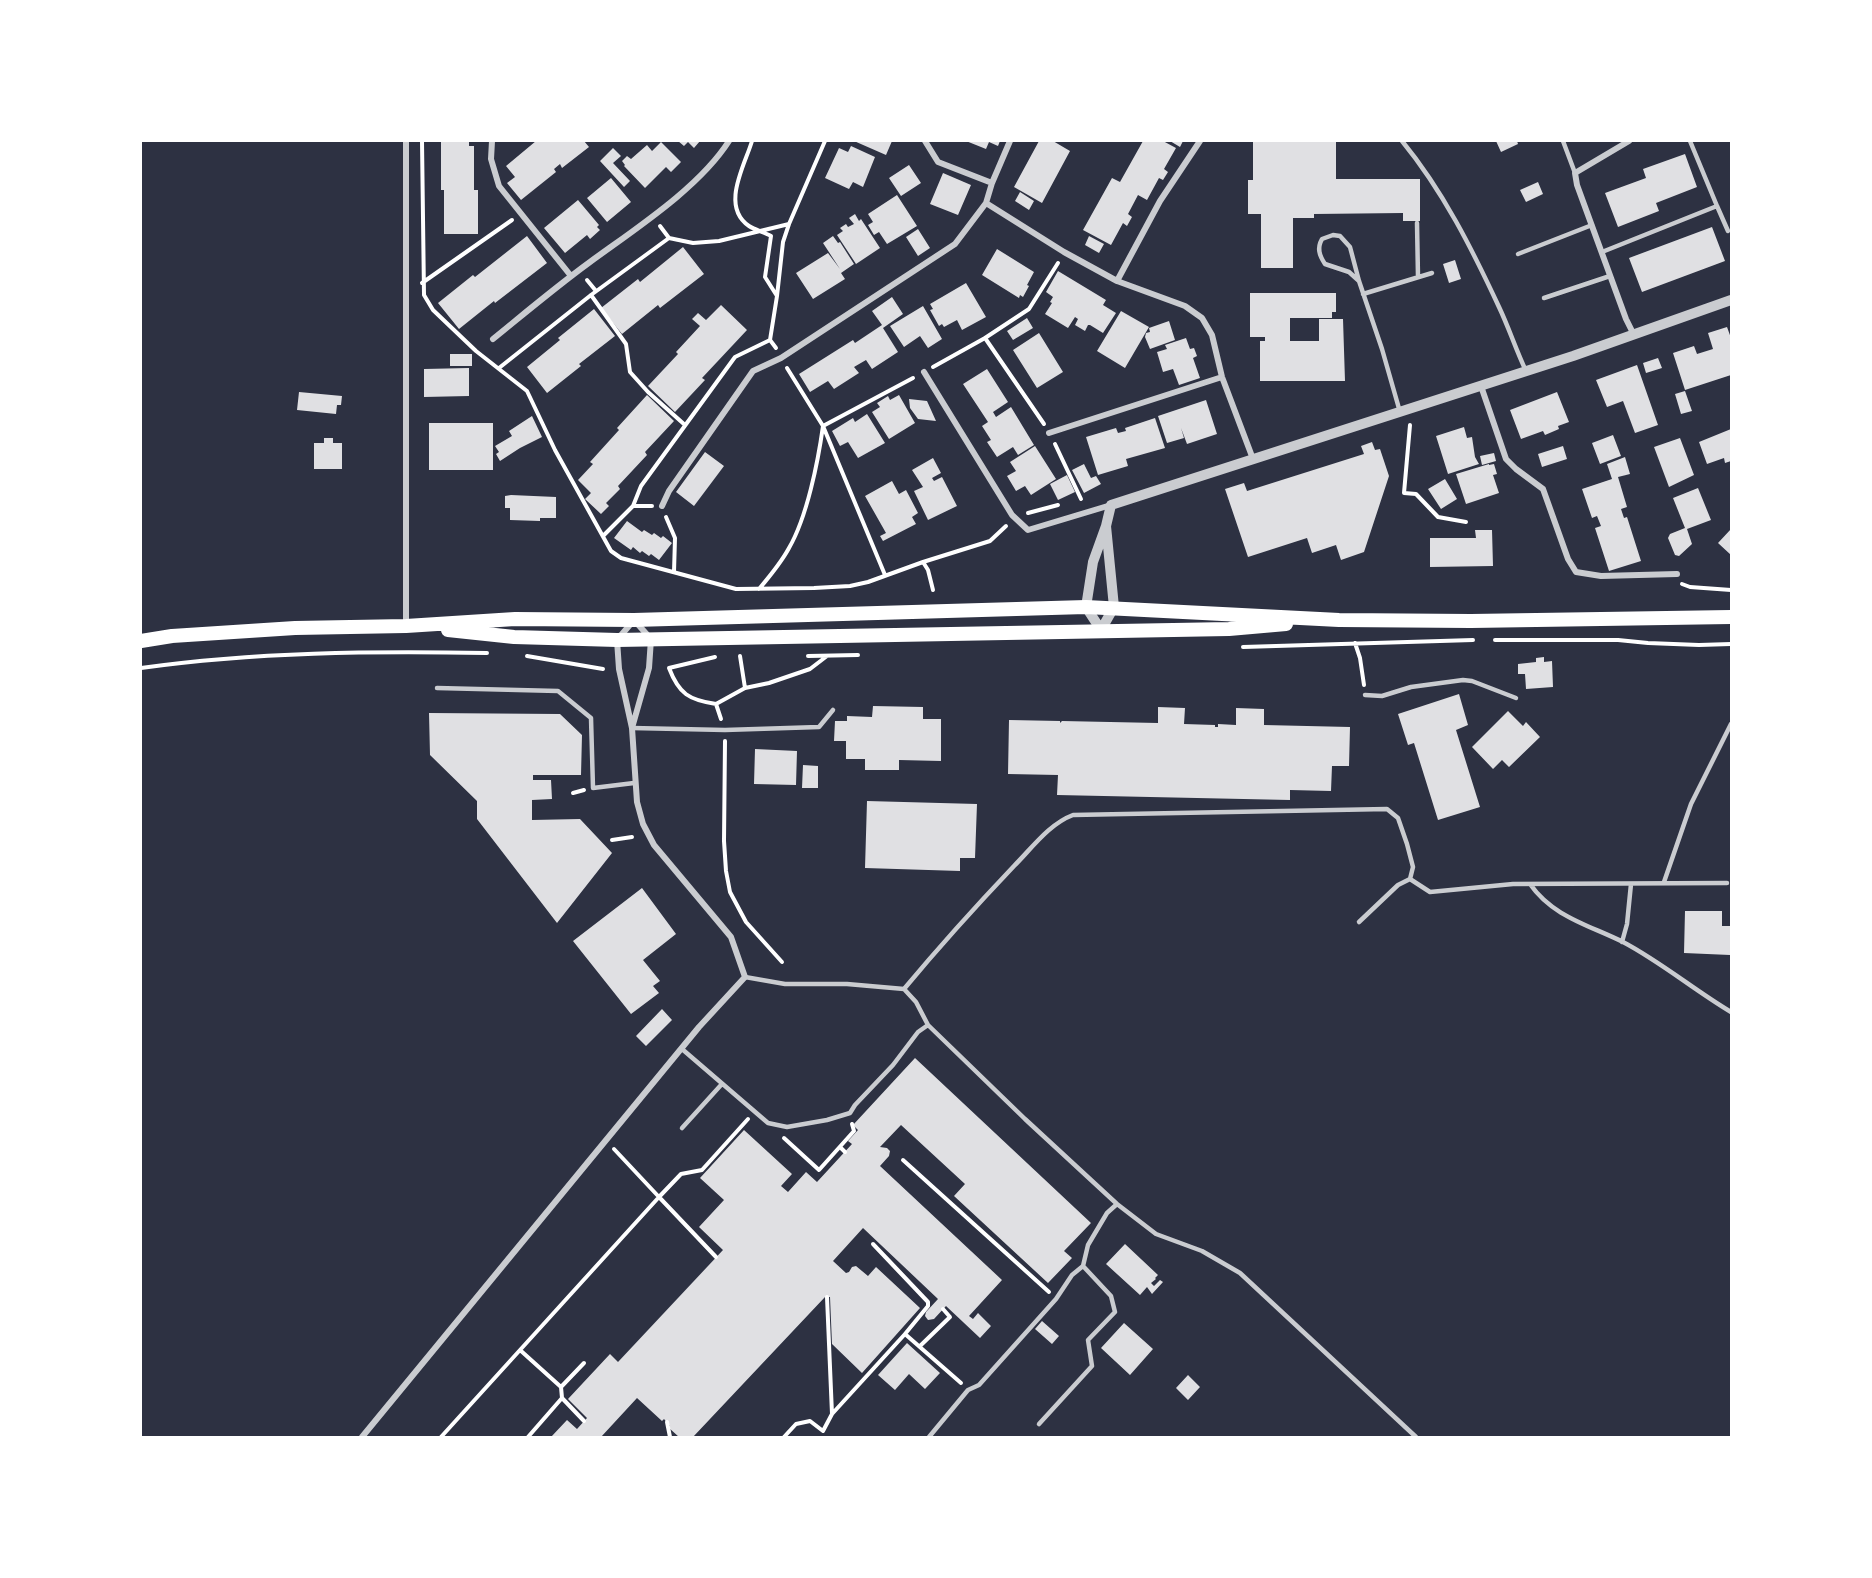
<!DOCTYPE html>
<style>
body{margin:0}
#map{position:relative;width:1872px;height:1578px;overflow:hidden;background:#2d3142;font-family:"Titillium Web",sans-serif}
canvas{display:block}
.frame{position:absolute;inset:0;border:142px solid #fff;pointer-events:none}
</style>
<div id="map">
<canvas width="1872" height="1578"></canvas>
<div class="frame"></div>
</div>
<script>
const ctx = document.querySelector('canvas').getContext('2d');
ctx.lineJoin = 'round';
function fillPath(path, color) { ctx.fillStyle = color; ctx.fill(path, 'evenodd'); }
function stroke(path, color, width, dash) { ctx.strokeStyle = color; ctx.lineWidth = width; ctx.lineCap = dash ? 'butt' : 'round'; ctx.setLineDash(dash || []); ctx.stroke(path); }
const building = new Path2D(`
 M441 141H469V146H474V190H478V234H444V190H441Z
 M536 141H584L589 147 562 168 560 164 554 169 556 172 521 200 507 183 515 177 506 166Z
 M678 141H700L694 148 688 142 684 146Z
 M854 141H892L886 155Z
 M966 141H1000L998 146 989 142 986 149Z
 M1039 141H1053L1070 151 1042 203 1014 187Z
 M1143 141H1163L1176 148 1164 169 1168 172 1163 180 1159 178 1147 200 1138 195 1128 214 1132 217 1127 226 1123 223 1111 245 1083 230 1112 178 1120 182Z
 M1170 141H1183L1180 147Z
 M1253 141H1336V179H1420V221H1403V213L1314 214V218H1293V268H1261V214H1248V180H1253Z
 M1496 141H1517L1518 144 1501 152Z
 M661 142 681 162 671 172 666 167 645 188 624 166 625 165 622 161 627 156 631 159 647 145 652 151Z
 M851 146 875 157 863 187 853 182 849 189 825 178 839 148 848 152Z
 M613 148 621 156 613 163 630 181 624 187 600 161Z
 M1685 154 1697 187 1656 203 1659 211 1618 227 1605 193 1646 178 1643 169Z
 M909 165 921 183 901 196 889 178Z
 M943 173 971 185 958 215 930 204Z
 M611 178 631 202 607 222 587 198Z
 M1538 182 1543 194 1526 202 1520 190Z
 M1020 192 1034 201 1029 210 1015 201Z
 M897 195 917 226 887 244 879 232 874 235 868 225 873 222 868 214Z
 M578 200 599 225 597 227 600 230 590 239 587 235 565 253 544 228Z
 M855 214 859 221 861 219 880 248 856 264 837 235 843 231 840 228 846 224 848 227 854 224 849 218Z
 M1712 227 1725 261 1642 292 1629 258Z
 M918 229 930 248 918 256 906 237Z
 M527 236 547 263 495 303 494 301 459 329 438 303 473 275 475 277Z
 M833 236 838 243 840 242 854 264 841 273 845 279 813 299 796 273 828 253 840 269 823 243Z
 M1089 236 1104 244 1099 253 1085 245Z
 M683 247 704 274 660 308 658 305 622 334 601 308 638 279 640 282Z
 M997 249 1034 272 1027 285 1029 286 1023 297 1020 295 1019 298 982 275Z
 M1455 260 1461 279 1449 283 1443 264Z
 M1058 271 1106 300 1103 305 1116 313 1103 333 1090 325H1088L1085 331 1075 325 1078 319 1075 317 1068 328 1045 314 1052 303 1050 302 1053 297 1046 292Z
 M966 283 986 317 962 330 957 320 944 327 942 324 939 326 930 310 933 309 930 304Z
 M1250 293H1336V312H1332V318H1290V341H1319V319H1343L1345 381H1260V341H1265V337H1250Z
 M892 297 903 314 883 328 898 352 872 369 866 360 854 367 859 373 834 389 828 381 810 392 799 374 853 340 855 343 882 325 872 311Z
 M721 305 747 330 702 378 705 380 675 412 648 386 678 354 676 352 700 326 692 319 698 313 706 320Z
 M923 306 942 339 928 348 920 336 904 347 890 326Z
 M594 309 615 336 579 364 581 366 547 393 527 367 560 340 558 338Z
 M1121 311 1149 327 1125 368 1097 351Z
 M1027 318 1033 328 1013 340 1007 331Z
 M1169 321 1175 340 1150 349 1145 337 1146 333 1150 332 1149 328Z
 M1727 327 1731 338V375L1685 390 1673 353 1694 346 1697 354 1713 349 1708 333Z
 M1039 333 1063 372 1037 388 1013 350Z
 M1186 338 1190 349 1194 348 1197 356 1193 358 1200 378 1179 385 1173 369 1163 372 1157 352 1167 349 1165 345Z
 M450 354H472V366H450Z
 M1658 358 1662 368 1646 373 1643 363Z
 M1637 365 1658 425 1635 433 1623 401 1607 407 1596 380Z
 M469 368V396L424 397V369Z
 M987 369 1008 402 993 412 996 417 1011 407 1034 445 1018 455 1013 447 997 457 987 442 991 440 982 426 988 422 963 384Z
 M1685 391 1692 411 1681 414 1675 394Z
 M299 392 342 396 341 405H337L336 414 297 410Z
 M1557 392 1569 422 1558 426 1559 429 1545 435 1543 431 1521 439 1510 410Z
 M647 395 674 421 645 452 647 455 618 486 620 489 606 503 609 506 601 514 585 499 591 493 578 480 593 464 590 462 619 430 617 428Z
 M899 395 915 423 889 439 872 412 880 407 877 403 888 396 890 400Z
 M909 399 927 401 936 421 918 419 910 408Z
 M1206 400 1217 434 1187 444 1181 428 1184 438 1167 443 1158 416Z
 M867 414 885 443 858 458 848 442 840 446 832 431 853 418 855 422Z
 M532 416 542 437 520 448 500 461 496 454 499 452 495 446 512 436 509 431Z
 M1155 418 1165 448 1126 459 1128 466 1098 475 1086 437 1116 428 1118 433 1126 431 1125 428Z
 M429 423H493V470H429Z
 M1464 427 1467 438 1472 437 1475 457 1479 464 1448 474 1436 436Z
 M1731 429V461L1725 463 1724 458 1707 464 1699 442Z
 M1613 435 1621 456 1600 464 1592 443Z
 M324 438H333V443H342V469H314V443H324Z
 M1680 438 1694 475 1669 487 1654 447Z
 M1372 442 1375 450 1380 449 1389 476 1364 552 1341 560 1336 545 1312 553 1307 538 1248 557 1225 489 1244 483 1247 491 1364 454 1361 446Z
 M1035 446 1056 479 1031 495 1025 486 1016 491 1007 476 1016 471 1010 462Z
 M1563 446 1567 459 1542 467 1538 454Z
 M705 452 724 466 694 506 676 492Z
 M1494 453 1496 461 1482 465 1480 456Z
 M1625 457 1630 474 1618 477 1627 507 1621 509 1624 518 1627 517 1641 561 1609 571 1595 528 1601 526 1597 516 1592 518 1582 489 1612 479 1607 464Z
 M933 458 941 473 932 478 934 481 942 477 957 506 928 520 914 491 923 487 912 470Z
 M1084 464 1091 478 1096 476 1101 484 1084 493 1072 470Z
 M1489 464V465L1494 464 1497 474 1493 475 1499 493 1466 504 1456 474Z
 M1067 475 1075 492 1058 500 1050 484Z
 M1445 479 1457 499 1441 509 1428 489Z
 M892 481 899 494 906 490 918 513 912 517 916 524 883 541 880 536 886 533 865 496Z
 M1698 488 1711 520 1687 529 1692 544 1679 556 1675 555 1668 538 1670 534 1685 528 1673 498Z
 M511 495 556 497V518H540V521L510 520V508H505V496Z
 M627 521 642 532 644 530 652 535 654 533 661 538 663 536 672 543 659 560 651 554 649 556 642 551 640 553 633 547 631 550 614 538Z
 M1731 529V555L1718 543Z
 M1475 530H1492L1493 566 1430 567V538H1476Z
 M1544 657V662L1552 661 1553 687 1526 689 1525 674H1518V664L1536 662V658Z
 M1459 694 1468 725 1456 730 1480 807 1438 820 1414 743 1408 745 1398 714Z
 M873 706 923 707V719H941V761L899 760V770H865V759H846V741H834L835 721H847V716L872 717Z
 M1158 707 1185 708 1184 724 1215 725V727H1218V724L1236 725V708L1264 709V725L1350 727 1349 766H1332L1331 791 1290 790V800L1057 795 1058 775 1008 774 1009 720 1060 721V723L1062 721 1158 723Z
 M1508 711 1523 726 1526 722 1540 737 1509 767 1502 760 1493 769 1472 747Z
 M429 713 560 714 582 735 581 775H533V780H551L552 799 532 800V820L580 819 612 853 557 923 477 819V801L430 755Z
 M755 749 797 751 796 785 754 784Z
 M803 765 818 766V788H802Z
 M867 801 977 804 975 858H960V871L865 868Z
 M642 888 676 934 643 960 660 981 653 986 659 993 631 1014 573 941Z
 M1685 911H1722V926H1730V955L1684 953Z
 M662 1009 672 1020 646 1046 636 1036Z
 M915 1058 1091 1223 1064 1251 1072 1258 1048 1283 954 1196 965 1184 901 1125 880 1147 887 1148 890 1151 889 1156 880 1166 1002 1280 969 1316 973 1319 978 1313 991 1326 980 1338 946 1306 934 1319 928 1320 925 1316 926 1312 938 1299 863 1228 833 1261 846 1273 849 1272 852 1267 856 1266 868 1276 876 1267 920 1308 862 1373 832 1344 830 1297H825L693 1437H679L669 1428 670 1426 664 1419 662 1421 637 1398 601 1437H551L567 1420 577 1429 587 1418 568 1399 610 1354 618 1362 723 1250 699 1227 724 1200 700 1178 744 1130 792 1174 781 1186 788 1192 806 1172 817 1182 852 1144 848 1141 858 1130 853 1125Z
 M1125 1244 1158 1275 1155 1278 1156 1279 1151 1283 1154 1286 1160 1280 1163 1282 1152 1294 1147 1287 1140 1295 1106 1264Z
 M1042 1321 1059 1336 1052 1344 1035 1329Z
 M1124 1323 1153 1349 1130 1375 1101 1348Z
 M907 1343 940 1373 925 1389 909 1374 895 1390 878 1375Z
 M1188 1375 1200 1387 1188 1400 1176 1388Z`);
const path = new Path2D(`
 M422 141 424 295 433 310 476 351 527 391 555 450 611 551 621 558 736 589 814 588 850 586 868 582 923 562 990 541 1006 526
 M752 141C745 165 720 206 749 226 755 230 764 232 771 236L765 277 777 296 770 340 776 348
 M660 226 669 238 693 243 719 241 789 224
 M587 280 596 291
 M422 283 512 220
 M591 295 626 344 630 372 648 392 685 425
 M777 296 783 242 789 224 825 141
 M985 338 1044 424
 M933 367 985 338 1029 309 1058 263
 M499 368 591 295 669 238
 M787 368 823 426 885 575
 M1410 425 1404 493 1416 494 1438 517 1466 522
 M1055 444 1081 499
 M633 506H652
 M1028 513 1058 505
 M666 517 675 538 674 572
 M603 536 633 506 641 486 735 357 770 340
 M923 562 928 570 933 590
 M1682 584 1690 587 1731 590
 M759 589C770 576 781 563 789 548 807 517 818 462 823 426L913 378
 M1495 640H1618L1648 643 1699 645 1731 644
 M1355 643 1360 658 1364 685
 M1243 647 1473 640
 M527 656 603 669
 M740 656 745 688
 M808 656 858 655
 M715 657 669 668C679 694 689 700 716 704L745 688 769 683 810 669 827 656
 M141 668C256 652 371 651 487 653
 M716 704 721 719
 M725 741 724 841 726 871 730 892 746 922 782 962
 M573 793 584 790
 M612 840 632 837
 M784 1138 819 1170 854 1131 852 1124
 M840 1147 845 1152
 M614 1149 659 1197 681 1174 702 1170 748 1119
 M903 1160 1049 1292
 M873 1244 928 1302V1306L905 1334
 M920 1346 950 1317 943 1309
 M520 1350 561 1387 562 1398 528 1437
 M561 1387 584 1363
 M562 1398 584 1421
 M832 1414 905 1334 961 1383
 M667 1422 670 1437
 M441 1437 659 1197 716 1257
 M784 1437 796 1424 810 1421 823 1431 832 1414 827 1297`);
const service = new Path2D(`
 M1402 141C1443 191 1472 249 1499 307 1509 328 1516 350 1526 371
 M1563 141 1575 173
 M1717 206 1728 231
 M1417 223 1418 277
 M1602 252 1717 206 1690 141
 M1518 254 1592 225
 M1359 281 1349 272 1325 264C1319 255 1317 248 1322 239L1333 235 1340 236 1350 247 1359 281 1382 349 1400 412
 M1363 294 1432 273
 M1544 298 1610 276
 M437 688 558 691 591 718 593 788 634 783
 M1365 695 1382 696 1411 687 1463 680 1472 681 1516 698
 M632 728 725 730 819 727 833 710
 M1410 879 1430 892 1513 884 1727 883
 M1664 882 1691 804 1731 724
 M1530 884C1553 917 1589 925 1623 942 1661 962 1694 990 1731 1012
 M1622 942 1627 924 1631 884
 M745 977 785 984H847L904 989C939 947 976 906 1014 866 1032 848 1049 824 1073 815L1387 809 1398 818 1407 844 1413 867 1410 879 1398 885 1359 922
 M904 989 916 1002 928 1025 1025 1119 1117 1204 1156 1234 1202 1251 1240 1273 1416 1437
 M682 1049 768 1123 787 1127 827 1120 850 1113 855 1105 893 1065 918 1032 928 1025
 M682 1128 721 1085
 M1039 1424 1092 1366 1088 1340 1115 1312 1111 1296 1083 1266
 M929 1437 968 1390 979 1385 1056 1299 1072 1275 1083 1266 1088 1245 1107 1213 1117 1204`);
const minor = new Path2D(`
 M406 141V625
 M492 141 491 159 499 186 571 276
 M925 141 938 162 992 183
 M1629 141 1575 173 1577 185 1626 319 1633 333
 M986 203 1064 252 1117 281 1185 306 1202 318 1212 335 1222 377 1253 459
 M1117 281 1160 201 1200 141
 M493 339C525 313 557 286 590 262 635 229 699 188 729 141
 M924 372 1012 515 1028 530 1111 505
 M1481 386 1506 459 1516 469 1543 489 1568 559 1576 572 1601 576 1677 574
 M1049 433 1222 377
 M662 506 669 491 753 371 781 358 955 244 986 203 992 183 1010 141
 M362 1437 699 1027 745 977 731 937 654 845 643 824 637 802 632 728 619 669 617 640 634 620 651 639 649 668 632 728`);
const tertiary = new Path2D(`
 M1106 526 1114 607 1101 630 1086 607 1093 562 1106 526 1111 505 1573 356 1731 300`);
const primary = new Path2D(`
 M448 630 514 637 617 640 1229 629 1286 624
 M141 641 172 636 295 628 406 626 515 619 634 620 1086 607 1339 620 1471 621 1731 617`);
fillPath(building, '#e0e0e3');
stroke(path, '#fff', 4);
stroke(service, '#caccd0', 4.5);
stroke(minor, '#caccd0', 6);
stroke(tertiary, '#caccd0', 10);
stroke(primary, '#fff', 14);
</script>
